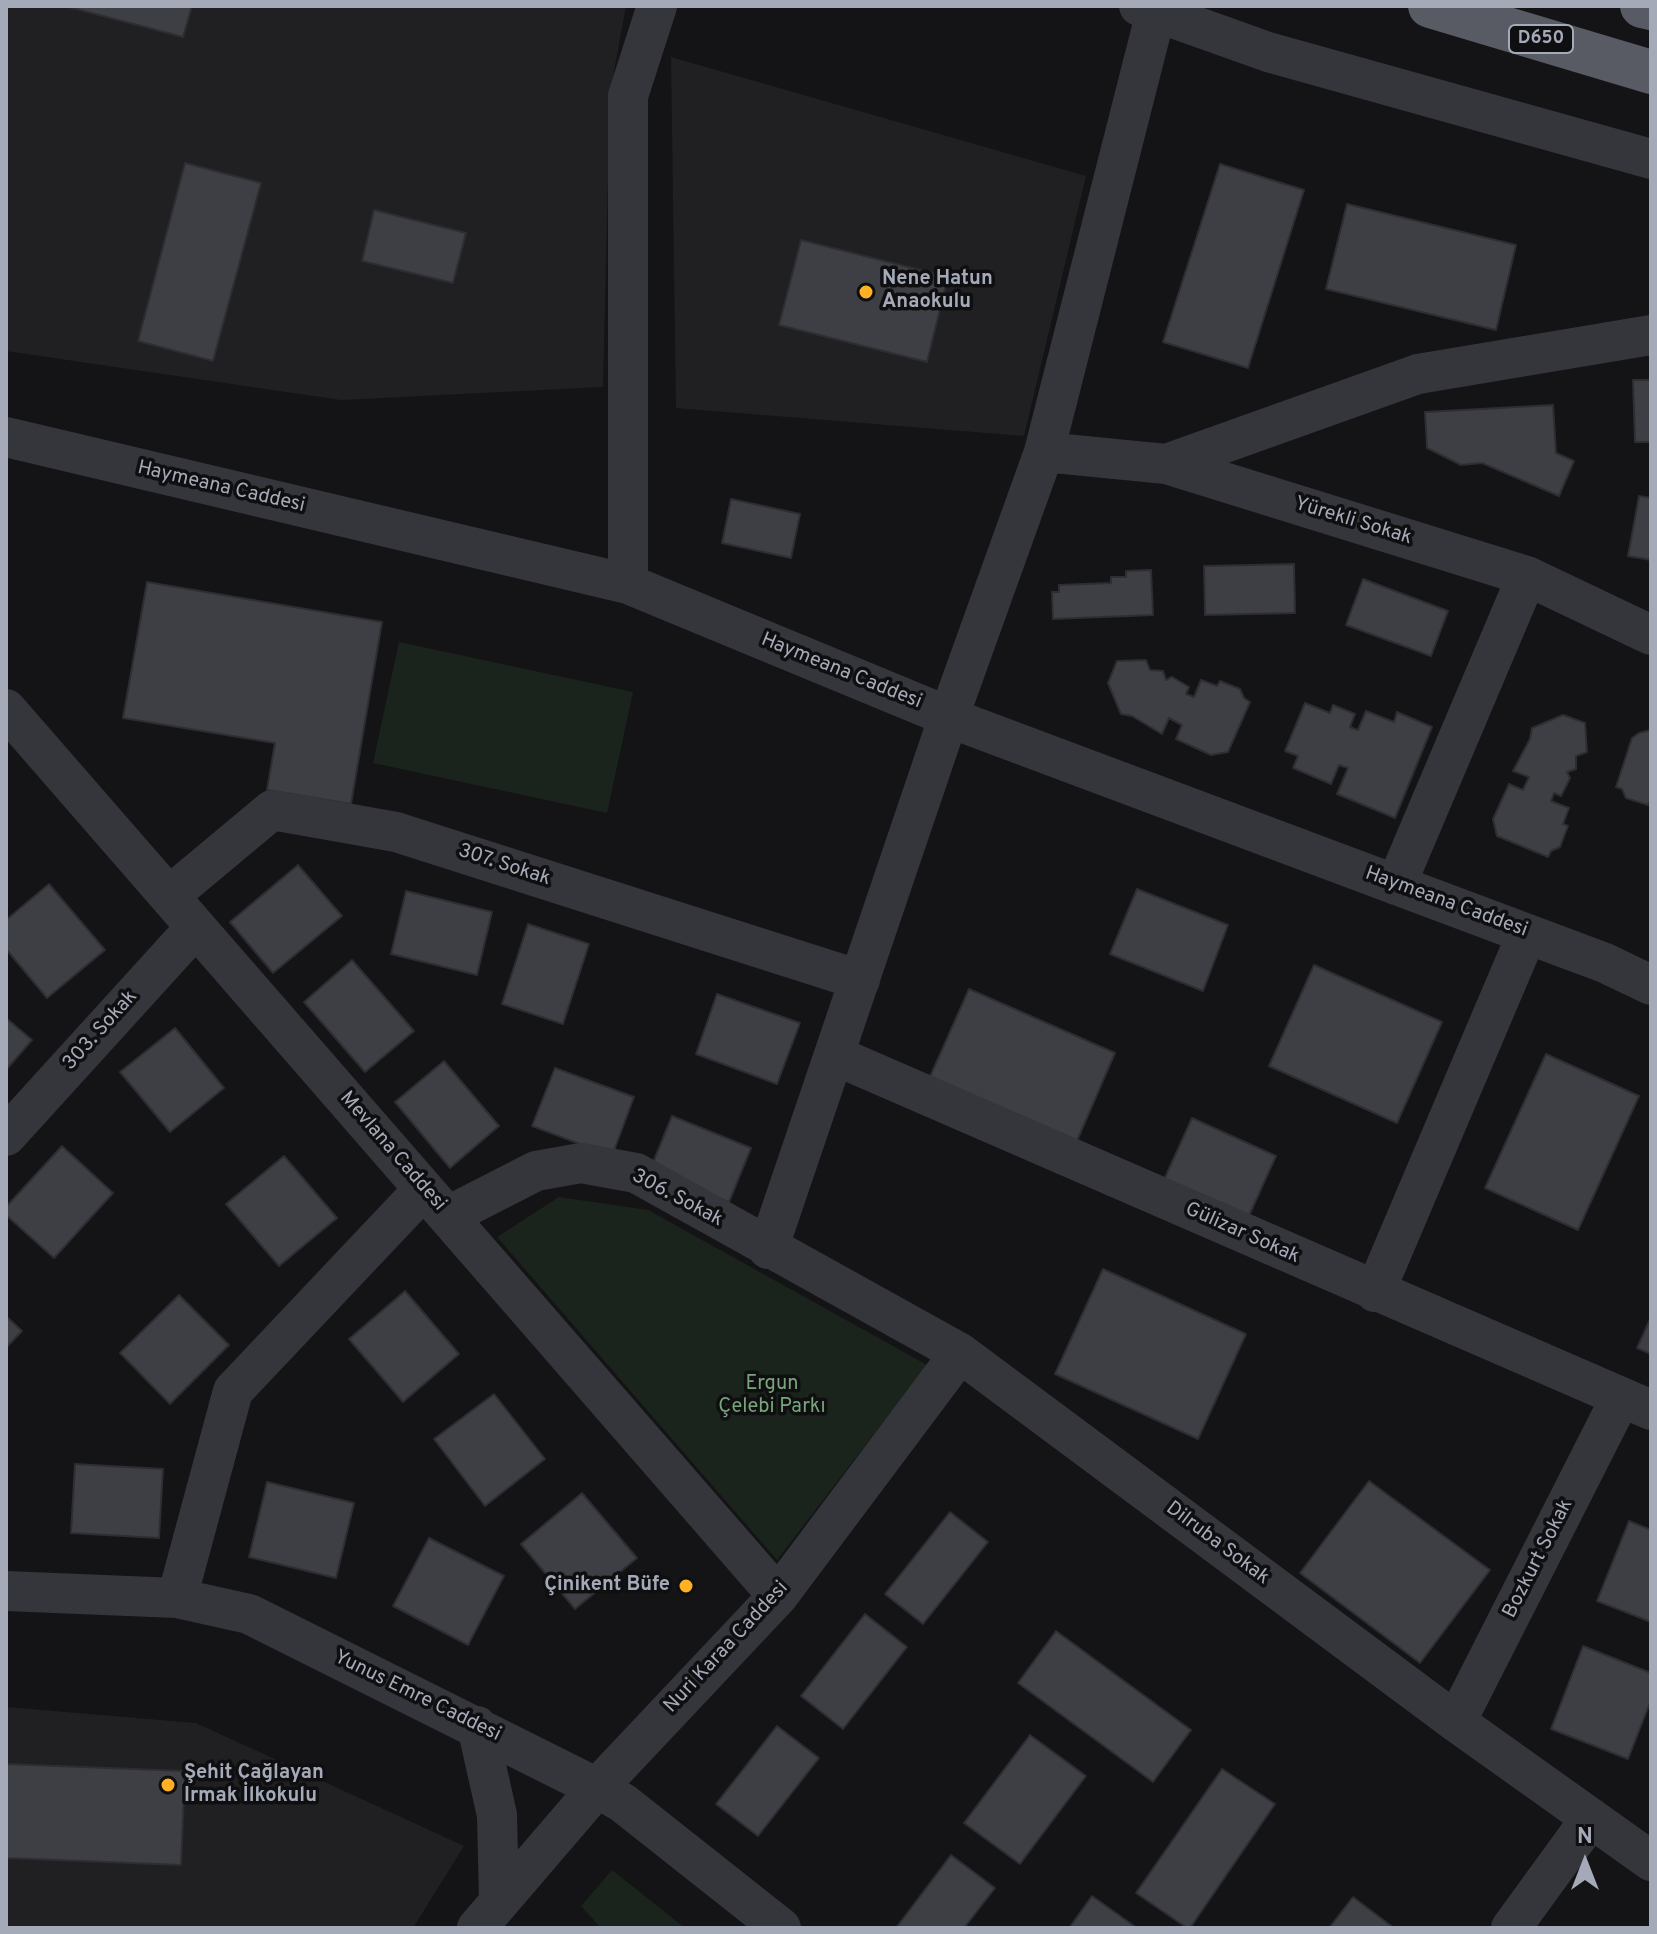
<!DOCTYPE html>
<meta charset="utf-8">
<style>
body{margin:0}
#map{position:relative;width:1657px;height:1934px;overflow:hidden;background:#141416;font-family:Overpass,sans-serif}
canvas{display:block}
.frame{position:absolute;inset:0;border:8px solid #a4aab8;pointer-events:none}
.north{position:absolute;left:1545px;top:1822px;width:80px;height:80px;-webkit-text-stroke:6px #0f0f11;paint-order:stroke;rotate:0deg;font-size:22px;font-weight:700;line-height:32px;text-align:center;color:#a4aab8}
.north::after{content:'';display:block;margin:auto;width:28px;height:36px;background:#a4aab8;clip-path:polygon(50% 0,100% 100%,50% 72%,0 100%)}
</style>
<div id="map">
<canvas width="1657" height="1934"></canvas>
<div class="frame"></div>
<div class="north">N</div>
</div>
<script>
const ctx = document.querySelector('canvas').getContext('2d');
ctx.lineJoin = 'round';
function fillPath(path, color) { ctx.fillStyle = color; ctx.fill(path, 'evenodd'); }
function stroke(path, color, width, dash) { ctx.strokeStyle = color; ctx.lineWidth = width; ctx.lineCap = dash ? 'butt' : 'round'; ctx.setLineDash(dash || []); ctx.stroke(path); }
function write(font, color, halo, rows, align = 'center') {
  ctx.font = font + ' Overpass,sans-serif'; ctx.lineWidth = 7; ctx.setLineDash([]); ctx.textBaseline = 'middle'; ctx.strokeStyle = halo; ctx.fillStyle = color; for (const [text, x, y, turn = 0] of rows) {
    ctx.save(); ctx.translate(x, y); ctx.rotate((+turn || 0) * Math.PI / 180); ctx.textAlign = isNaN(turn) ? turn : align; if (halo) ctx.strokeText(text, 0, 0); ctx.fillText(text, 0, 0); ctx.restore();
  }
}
const built = new Path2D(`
 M6 6H626L610 93 603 387 341 400 6 351Z
 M671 57 1086 176 1024 436 676 408Z
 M6 1707 196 1723 464 1846 413 1928H6Z`);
const green = new Path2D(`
 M399 642 633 692 607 813 373 763Z
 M559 1197 648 1210 927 1365 777 1560 497 1237Z
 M612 1870 685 1928H601L581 1906Z`);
const building = new Path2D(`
 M65 6H192L183 37Z
 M185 163 261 183 213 361 138 341Z
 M1220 164 1304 190 1248 368 1163 342Z
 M1347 204 1516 245 1496 330 1326 289Z
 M374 210 466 233 453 283 362 261Z
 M801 240 948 277 927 362 779 325Z
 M1633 380H1651V442H1635Z
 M1553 405 1556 453 1574 461 1559 496 1482 463 1461 465 1427 448 1425 412Z
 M1639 496 1651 498V560L1628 556Z
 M731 499 800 514 791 558 722 543Z
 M1294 564 1295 613 1205 615 1204 566Z
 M1151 570 1153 615 1053 619 1052 592H1059V585L1111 583V577H1126V571Z
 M1363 579 1448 611 1431 656 1346 625Z
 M147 582 382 622 351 804 267 790 275 743 123 718Z
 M1146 660 1150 670 1163 671 1166 680 1172 677 1189 687 1186 694 1194 697 1201 680 1217 686 1220 681 1240 689 1244 698 1250 702 1228 752 1211 755 1176 739 1182 725 1169 718 1162 734 1132 716 1121 714 1108 683 1117 661Z
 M1305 703 1330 713 1333 705 1355 714 1350 727 1358 730 1366 711 1394 722 1397 712 1432 727 1395 818 1337 794 1348 768 1339 765 1331 784 1293 768 1298 756 1285 751Z
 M1563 715 1585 723 1587 752 1576 756V769L1567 772 1570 778 1561 796 1554 793 1551 801 1569 808 1563 824 1568 826 1560 847 1551 851 1548 857 1497 836 1493 819 1509 784 1523 790 1529 777 1513 771 1530 739 1532 728Z
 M1651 730V800L1648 805 1626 798 1622 789 1616 787 1632 738 1639 733Z
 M298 865 342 916 273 973 230 922Z
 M49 884 105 950 47 998 6 949V920Z
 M1137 889 1228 925 1203 991 1110 954Z
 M406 891 492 912 477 975 391 954Z
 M528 924 589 944 563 1024 502 1004Z
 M352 960 414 1031 365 1072 304 1002Z
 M1314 965 1442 1022 1397 1123 1269 1066Z
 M969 989 1115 1053 1076 1143 929 1079Z
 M717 994 800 1023 777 1084 696 1054Z
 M6 1018 32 1040 6 1070Z
 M175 1028 224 1088 170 1132 120 1072Z
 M1546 1054 1639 1096 1578 1230 1485 1188Z
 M444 1061 499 1126 450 1168 395 1102Z
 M555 1068 634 1097 612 1156 532 1126Z
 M672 1116 751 1148 729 1202 650 1170Z
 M1192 1118 1276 1156 1247 1220 1163 1182Z
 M62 1146 113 1193 54 1258 6 1215V1207Z
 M284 1156 337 1218 279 1266 226 1204Z
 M1103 1269 1246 1334 1198 1439 1055 1374Z
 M405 1291 459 1354 403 1402 349 1339Z
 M179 1295 229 1345 170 1404 120 1353Z
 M6 1316 22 1331 6 1348Z
 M1651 1317V1354L1637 1348Z
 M494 1394 545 1459 485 1506 434 1439Z
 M75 1464 163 1469 159 1538 71 1533Z
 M1369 1481 1490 1570 1420 1663 1300 1573Z
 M267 1482 354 1503 336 1578 249 1557Z
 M582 1493 637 1558 575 1609 521 1544Z
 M950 1512 988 1542 923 1624 885 1594Z
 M1629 1521 1651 1530V1622L1597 1601Z
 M429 1538 504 1576 468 1645 393 1606Z
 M865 1614 907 1647 843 1729 801 1696Z
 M1056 1631 1191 1730 1153 1782 1018 1683Z
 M1583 1646 1651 1673V1700L1628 1759 1551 1729Z
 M777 1726 819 1758 758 1836 716 1804Z
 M1030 1735 1086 1776 1020 1864 964 1823Z
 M6 1764 185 1771 181 1865 6 1858Z
 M1222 1769 1275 1804 1190 1928H1187L1136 1893Z
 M951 1855 995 1888 964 1928H896Z
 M1092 1896 1137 1928H1069Z
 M1353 1897 1394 1928H1329Z`);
const minor = new Path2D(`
 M1139 6 1268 52 1651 159
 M6 437 628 584 969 725 1605 963 1651 985
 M1044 452 1166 464 1527 576 1651 635
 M1166 464 1418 374 1651 335
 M628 584V96L657 6
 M6 709 778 1596
 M1396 885 1527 576
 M169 896 272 810 396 832 860 980
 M834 1055 1651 1410
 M6 1136 196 927
 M448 1216 536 1171 581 1163 636 1173 960 1353 1456 1722 1651 1861
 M768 1249 949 716 1044 452 1156 12
 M1375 1292 1527 934
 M6 1591 177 1598 249 1614 597 1788 623 1803 781 1928
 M177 1598 233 1391 424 1189
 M1456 1722 1621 1397
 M477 1726 497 1815 499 1901
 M477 1928 597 1788 778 1596 960 1353
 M1511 1928 1591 1818`);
const trunk = new Path2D(`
 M1430 6 1651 72
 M1642 6 1651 8`);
const markers = [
 [866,292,8,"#ffb123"],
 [686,1586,8,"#ffb123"],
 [168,1785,8,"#ffb123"]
];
const shields = [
 [1541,39,64]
];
const shieldNames = [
 ["D650",1541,39]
];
const poiNames = [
 ["Nene Hatun",882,280],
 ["Anaokulu",882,303],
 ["Çinikent Büfe",670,1586,"right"],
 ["Şehit Çağlayan",184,1774],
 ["Irmak İlkokulu",184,1797]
];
const streetNames = [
 ["Haymeana Caddesi",221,488,13],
 ["Yürekli Sokak",1353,522,17],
 ["Haymeana Caddesi",841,672,22],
 ["307. Sokak",504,866,18],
 ["Haymeana Caddesi",1446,903,20],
 ["303. Sokak",101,1031,-48],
 ["Mevlana Caddesi",392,1152,49],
 ["306. Sokak",677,1199,28],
 ["Gülizar Sokak",1242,1234,24],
 ["Dilruba Sokak",1217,1544,37],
 ["Bozkurt Sokak",1539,1559,-63],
 ["Nuri Karaa Caddesi",727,1648,-47],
 ["Yunus Emre Caddesi",417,1697,26]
];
const parkNames = [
 ["Ergun",772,1385],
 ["Çelebi Parkı",772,1408]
];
fillPath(built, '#202023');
fillPath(green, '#1b241c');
fillPath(building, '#3e3f44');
stroke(building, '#2d2e32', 2);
stroke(minor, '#34363b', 40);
stroke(trunk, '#585a64', 44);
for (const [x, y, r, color] of markers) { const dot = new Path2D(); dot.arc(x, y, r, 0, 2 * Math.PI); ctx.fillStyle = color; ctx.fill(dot); stroke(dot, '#0f0f11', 3); }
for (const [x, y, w] of shields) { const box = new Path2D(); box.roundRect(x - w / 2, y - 14, w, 28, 6); ctx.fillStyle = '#0f0f11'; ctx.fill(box); stroke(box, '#a4aab8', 2); }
write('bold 18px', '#a4aab8', null, shieldNames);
write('bold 20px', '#a4aab8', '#0f0f11', poiNames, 'left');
write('20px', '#a4aab8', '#0f0f11', streetNames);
write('20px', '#79a57b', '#0f0f11', parkNames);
</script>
